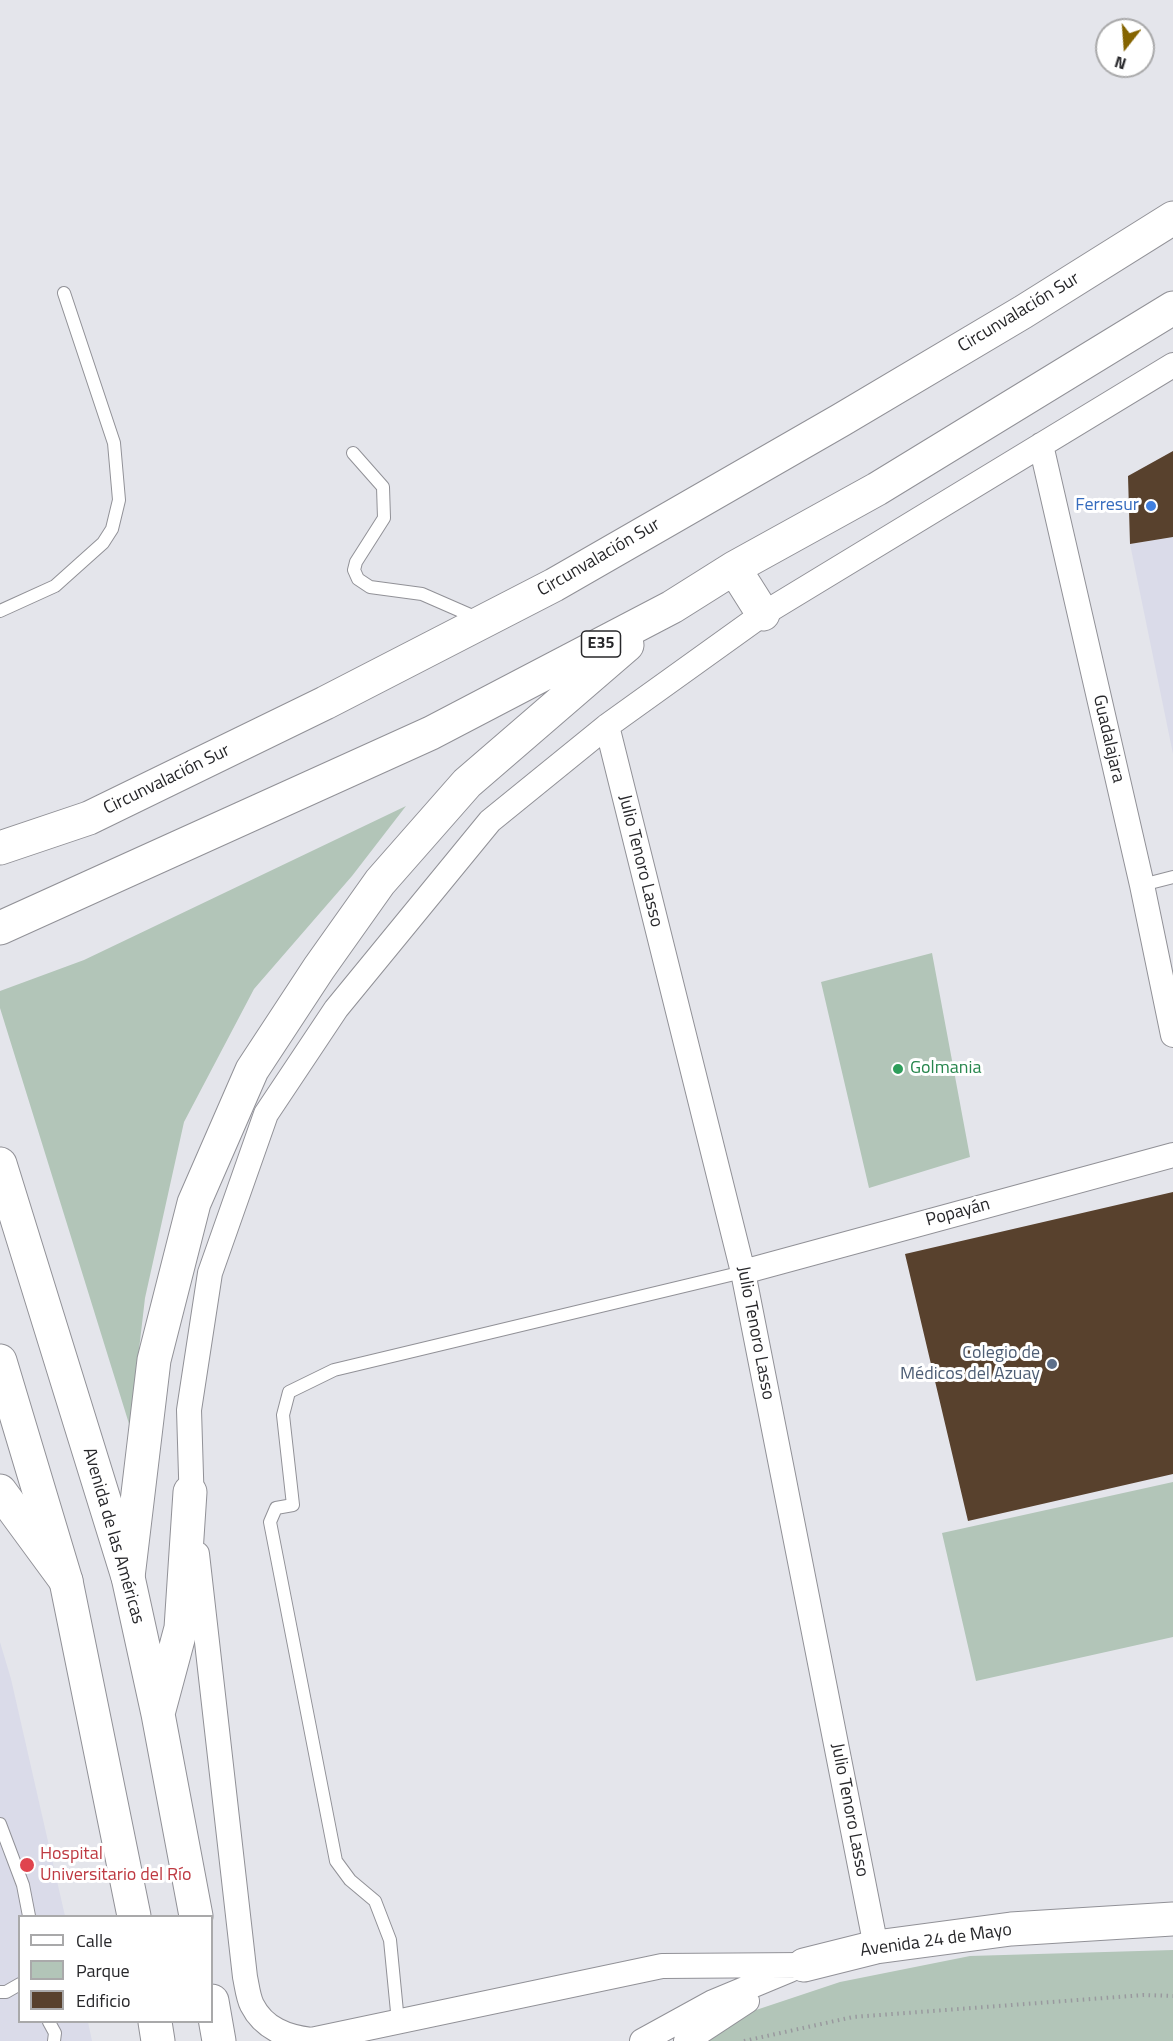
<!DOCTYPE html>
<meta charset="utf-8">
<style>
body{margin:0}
#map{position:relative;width:1173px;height:2041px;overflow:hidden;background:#e4e5eb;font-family:"Titillium Web",sans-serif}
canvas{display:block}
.legend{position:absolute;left:18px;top:1915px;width:195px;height:108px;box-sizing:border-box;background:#fff;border:2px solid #a9a9aa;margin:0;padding:8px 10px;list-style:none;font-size:18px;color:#27272a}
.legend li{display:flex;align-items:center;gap:12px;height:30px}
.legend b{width:30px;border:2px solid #a9a9aa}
.north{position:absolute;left:1095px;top:18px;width:60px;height:60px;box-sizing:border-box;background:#fff;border:2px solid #a9a9aa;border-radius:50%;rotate:197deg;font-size:16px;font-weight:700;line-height:24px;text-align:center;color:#27272a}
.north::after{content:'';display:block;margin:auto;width:21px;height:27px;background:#856400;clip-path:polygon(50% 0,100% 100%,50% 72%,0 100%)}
</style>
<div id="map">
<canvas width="1173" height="2041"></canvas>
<ul class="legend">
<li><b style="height:8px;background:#fff"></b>Calle</li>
<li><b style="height:16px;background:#b2c5b8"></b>Parque</li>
<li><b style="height:16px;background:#58412d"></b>Edificio</li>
</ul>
<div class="north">N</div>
</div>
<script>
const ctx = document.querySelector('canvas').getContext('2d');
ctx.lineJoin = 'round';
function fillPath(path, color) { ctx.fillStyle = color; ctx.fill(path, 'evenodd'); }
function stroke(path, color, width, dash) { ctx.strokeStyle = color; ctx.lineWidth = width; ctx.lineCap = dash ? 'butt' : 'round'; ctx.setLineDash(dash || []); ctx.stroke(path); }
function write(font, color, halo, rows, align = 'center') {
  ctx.font = font + ' "Titillium Web",sans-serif'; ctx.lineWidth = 6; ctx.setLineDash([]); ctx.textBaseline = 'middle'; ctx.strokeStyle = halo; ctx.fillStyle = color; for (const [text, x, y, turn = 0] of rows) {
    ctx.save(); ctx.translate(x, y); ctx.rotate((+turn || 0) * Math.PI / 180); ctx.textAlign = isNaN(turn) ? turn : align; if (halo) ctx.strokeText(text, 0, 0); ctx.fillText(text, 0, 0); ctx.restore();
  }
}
const built = new Path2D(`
 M1173 537V754L1130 544Z
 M0 1642 11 1679 65 1916H20V2022H88L92 2041H0Z`);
const green = new Path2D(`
 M406 806 352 876 254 989 184 1122 145 1298 130 1427 0 1008V991L84 960Z
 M932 953 970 1157 869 1188 821 982Z
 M1173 1482V1637L976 1681 942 1533Z
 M1173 1950V2041H698L735 2017 840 1982 970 1956Z`);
const building = new Path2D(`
 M1173 451V537L1130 544 1128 476Z
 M1173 1192V1474L968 1521 905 1254Z`);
const path = new Path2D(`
 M744 2041 853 2017 1144 1995 1173 1996`);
const lane = new Path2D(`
 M353 453 383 487 384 518 356 562 354 570 358 579 370 587 422 594 477 618
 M0 611 55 586 103 543 112 529 119 500 114 443 64 293
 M1142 885 1173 877
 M0 1824 23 1885 29 1916
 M0 1992H6L20 1984
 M49 2022 55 2033 54 2041
 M398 2022 390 1940 375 1901 350 1880 336 1861 270 1522 276 1508 293 1505 283 1415 289 1392 334 1370 743 1272`);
const street = new Path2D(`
 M1041 445 1142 885 1173 1035
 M607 726 743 1272 876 1947
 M743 1272 1173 1155
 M192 1508 189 1410 210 1273 266 1114 336 1009 490 821 607 726 763 614 1173 365
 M197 1554 245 1977C247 1986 248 1997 252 2005 264 2029 287 2037 311 2040L662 1966 804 1965
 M642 2041 713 2002 790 1970
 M686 2041 747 2001`);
const secondary = new Path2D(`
 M804 1965 876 1947 1011 1929 1173 1919`);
const primary = new Path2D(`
 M0 1164 128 1577 158 1714 196 1916
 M0 1361 66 1581 134 1916
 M159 1710 181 1628 190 1492
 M212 2001 219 2041
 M155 2022 158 2041`);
const highway = new Path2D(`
 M734 568 763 614
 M0 848 89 818 325 703 554 585 841 420 1023 312 1173 218
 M0 928 431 733 672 607 734 568 877 489 1173 308
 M0 1491 66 1581
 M128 1577 154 1360 194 1203 252 1070 319 968 380 882 467 783 627 645`);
const markers = [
 [1151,506,6,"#3f7fe0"],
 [898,1069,6,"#2e9e5b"],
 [1052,1364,6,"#5c6f8a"],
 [27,1865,8,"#e0444e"]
];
const shields = [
 [601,644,39]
];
const shieldNames = [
 ["E35",601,644]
];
const streetNames = [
 ["Circunvalación Sur",1019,313,-31],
 ["Circunvalación Sur",599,558,-30],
 ["Guadalajara",1108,739,77],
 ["Circunvalación Sur",167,780,-26],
 ["Julio Tenoro Lasso",640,861,76],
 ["Popayán",958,1213,-15],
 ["Julio Tenoro Lasso",755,1333,79],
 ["Avenida de las Américas",113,1536,74],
 ["Julio Tenoro Lasso",849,1810,79],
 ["Avenida 24 de Mayo",936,1941,-8]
];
const shopNames = [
 ["Ferresur",1139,506]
];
const leisureNames = [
 ["Golmania",910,1069]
];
const serviceNames = [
 ["Colegio de",1040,1354],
 ["Médicos del Azuay",1040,1375]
];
const healthNames = [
 ["Hospital",40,1855],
 ["Universitario del Río",40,1876]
];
fillPath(built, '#dadbe9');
fillPath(green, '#b2c5b8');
fillPath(building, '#58412d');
stroke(lane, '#919197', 14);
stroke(street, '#919197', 26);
stroke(secondary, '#919197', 35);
stroke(primary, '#919197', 35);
stroke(highway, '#919197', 35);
stroke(path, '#99999e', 4, [1.5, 4.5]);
stroke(lane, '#fff', 12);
stroke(street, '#fff', 24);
stroke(secondary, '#fff', 33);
stroke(primary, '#fff', 33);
stroke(highway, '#fff', 33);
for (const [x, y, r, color] of markers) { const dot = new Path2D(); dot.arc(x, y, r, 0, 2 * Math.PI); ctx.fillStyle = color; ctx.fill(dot); stroke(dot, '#fff', 2); }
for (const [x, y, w] of shields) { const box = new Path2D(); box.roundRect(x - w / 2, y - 13, w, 26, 4.5); ctx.fillStyle = '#fff'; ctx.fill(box); stroke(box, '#27272a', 1.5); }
write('bold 16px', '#27272a', null, shieldNames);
write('18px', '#27272a', '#fff', streetNames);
write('18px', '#366cbe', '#fff', shopNames, 'right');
write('18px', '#27864d', '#fff', leisureNames, 'left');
write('18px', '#4e5e75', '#fff', serviceNames, 'right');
write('18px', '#be3a42', '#fff', healthNames, 'left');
</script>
